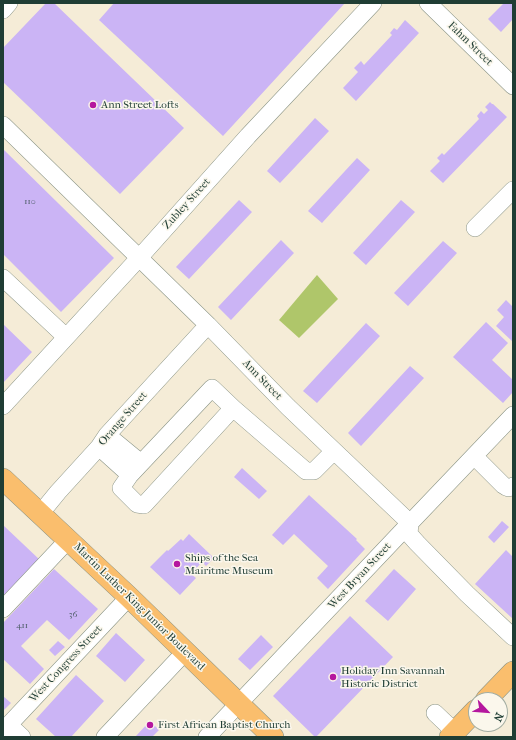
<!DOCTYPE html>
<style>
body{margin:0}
#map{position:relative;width:516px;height:740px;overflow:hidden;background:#f5ecd7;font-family:"IM FELL French Canon",serif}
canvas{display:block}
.frame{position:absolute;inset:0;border:4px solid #1f3d34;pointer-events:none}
.north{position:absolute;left:468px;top:692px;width:40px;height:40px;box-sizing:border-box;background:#fbf7ec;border:1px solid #a3ada2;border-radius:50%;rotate:116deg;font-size:11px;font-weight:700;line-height:16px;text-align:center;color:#1f3d34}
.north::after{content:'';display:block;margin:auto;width:14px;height:18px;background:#b5179e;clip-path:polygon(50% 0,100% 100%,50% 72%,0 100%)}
</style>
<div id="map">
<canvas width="516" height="740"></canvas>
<div class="frame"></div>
<div class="north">N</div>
</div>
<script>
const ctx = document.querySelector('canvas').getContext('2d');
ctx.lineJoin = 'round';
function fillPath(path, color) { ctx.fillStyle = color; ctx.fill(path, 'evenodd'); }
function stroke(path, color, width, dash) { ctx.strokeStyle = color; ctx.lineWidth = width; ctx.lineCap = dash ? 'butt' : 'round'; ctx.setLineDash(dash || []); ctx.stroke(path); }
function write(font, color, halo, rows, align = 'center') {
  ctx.font = font + ' "IM FELL French Canon",serif'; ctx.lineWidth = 3; ctx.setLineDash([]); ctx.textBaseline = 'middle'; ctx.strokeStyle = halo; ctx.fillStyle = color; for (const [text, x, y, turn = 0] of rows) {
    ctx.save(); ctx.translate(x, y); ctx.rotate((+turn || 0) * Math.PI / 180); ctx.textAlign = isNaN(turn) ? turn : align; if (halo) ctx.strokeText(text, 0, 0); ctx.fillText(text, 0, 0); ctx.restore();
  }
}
const green = new Path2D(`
 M317 275 338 299 299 338 279 320Z`);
const building = new Path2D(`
 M46 3H54L184 128 120 194 3 82V48Z
 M114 3H345L223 136 99 20Z
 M504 3H513V19L501 32 488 19Z
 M405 20 419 33 356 101 343 88 358 72 354 68 361 61 364 65 392 35 390 33 394 28 397 30Z
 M490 102 492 104H493L507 117 443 183 430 171 440 161 437 158 442 153 444 155 479 119 477 116 481 111 484 114 488 110 485 107Z
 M315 118 329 131 280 183 267 171Z
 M3 149 114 258 61 312 3 254Z
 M357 158 370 170 322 223 308 211Z
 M239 200 252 212 189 279 176 267Z
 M401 200 415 212 366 265 353 253Z
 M281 240 294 253 231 320 218 307Z
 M443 241 457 253 408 306 394 293Z
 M506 300 513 307V342L496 326 504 317 497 310Z
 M486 322 508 343 492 360 513 380V392L503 403 453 357Z
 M366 323 380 336 317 403 303 391Z
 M3 324 32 352 3 383Z
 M410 366 424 378 361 446 348 433Z
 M242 468 267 491 259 499 234 477Z
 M309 495 357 539 356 540 365 549 328 589 317 578 328 566 294 534 283 545 272 535Z
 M502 521 509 527 494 543 488 537Z
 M3 525 41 561 3 603Z
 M189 534 214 558 206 566 202 562 191 574 196 578 180 595 150 567 167 550 168 551 181 539 183 541Z
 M506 550 513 557V619L475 584Z
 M54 569 98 609 69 640 47 620 21 646 44 669 30 684 3 659V623Z
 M394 569 416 589 388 621 365 601Z
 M350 616 393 657 316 737H315L273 696Z
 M116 633 145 660 125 682 96 656Z
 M261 635 273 647 250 670 238 659Z
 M58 641 65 647 55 656 49 650Z
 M76 675 104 701 71 737H56L36 719Z
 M3 696 11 703 3 711Z
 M150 721 159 730 152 737H135Z`);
const minor = new Path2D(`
 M428 3 513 86
 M3 10 9 3
 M3 125 208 325 288 407 410 523 409 534 417 543 467 594 513 637
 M475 228 513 190
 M3 278 66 337
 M212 388 233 408 144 505 137 504 121 488 130 475Z
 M3 406 139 258 248 136 373 3
 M233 408 306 471H314L334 451
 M107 435 141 463
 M99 447 130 475
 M474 456 503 485C507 488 509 489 513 486
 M40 514 58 492 99 447 107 435 208 325
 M3 609 68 540
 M435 713 455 732
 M9 725 22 737
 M3 731 129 597
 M105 737 185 652
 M207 737 410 523 513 415`);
const major = new Path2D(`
 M3 479 129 597 273 737
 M486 700 513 672
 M450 737 476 710`);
const markers = [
 [93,105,4,"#b5179e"],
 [177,564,4,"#b5179e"],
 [333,677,4,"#b5179e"],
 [150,725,4,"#b5179e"]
];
const numberNames = [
 ["110",30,202],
 ["36",73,615],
 ["411",22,626]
];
const streetNames = [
 ["Fahm Street",470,44,44],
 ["Zubley Street",187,204,-48],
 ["Ann Street",262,380,46],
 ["Orange Street",123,419,-49],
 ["West Bryan Street",360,576,-47],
 ["Martin Luther King Junior Boulevard",139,607,44],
 ["West Congress Street",66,664,-47]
];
const poiNames = [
 ["Ann Street Lofts",101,105],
 ["Ships of the Sea",185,558],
 ["Mairitme Museum",185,571],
 ["Holiday Inn Savannah",341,671],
 ["Historic District",341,684],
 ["First African Baptist Church",158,725]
];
fillPath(green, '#afc66a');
fillPath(building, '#cbb4f5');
stroke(minor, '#8a9486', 18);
stroke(major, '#8a9486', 22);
stroke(minor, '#fff', 17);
stroke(major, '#fabe6d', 21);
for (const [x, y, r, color] of markers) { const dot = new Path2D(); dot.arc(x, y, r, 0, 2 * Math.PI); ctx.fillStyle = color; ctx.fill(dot); stroke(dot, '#fbf7ec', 1.5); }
write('9px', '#4a5b64', null, numberNames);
write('11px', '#1f3d34', '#fbf7ec', streetNames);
write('11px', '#1f3d34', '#fbf7ec', poiNames, 'left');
</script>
